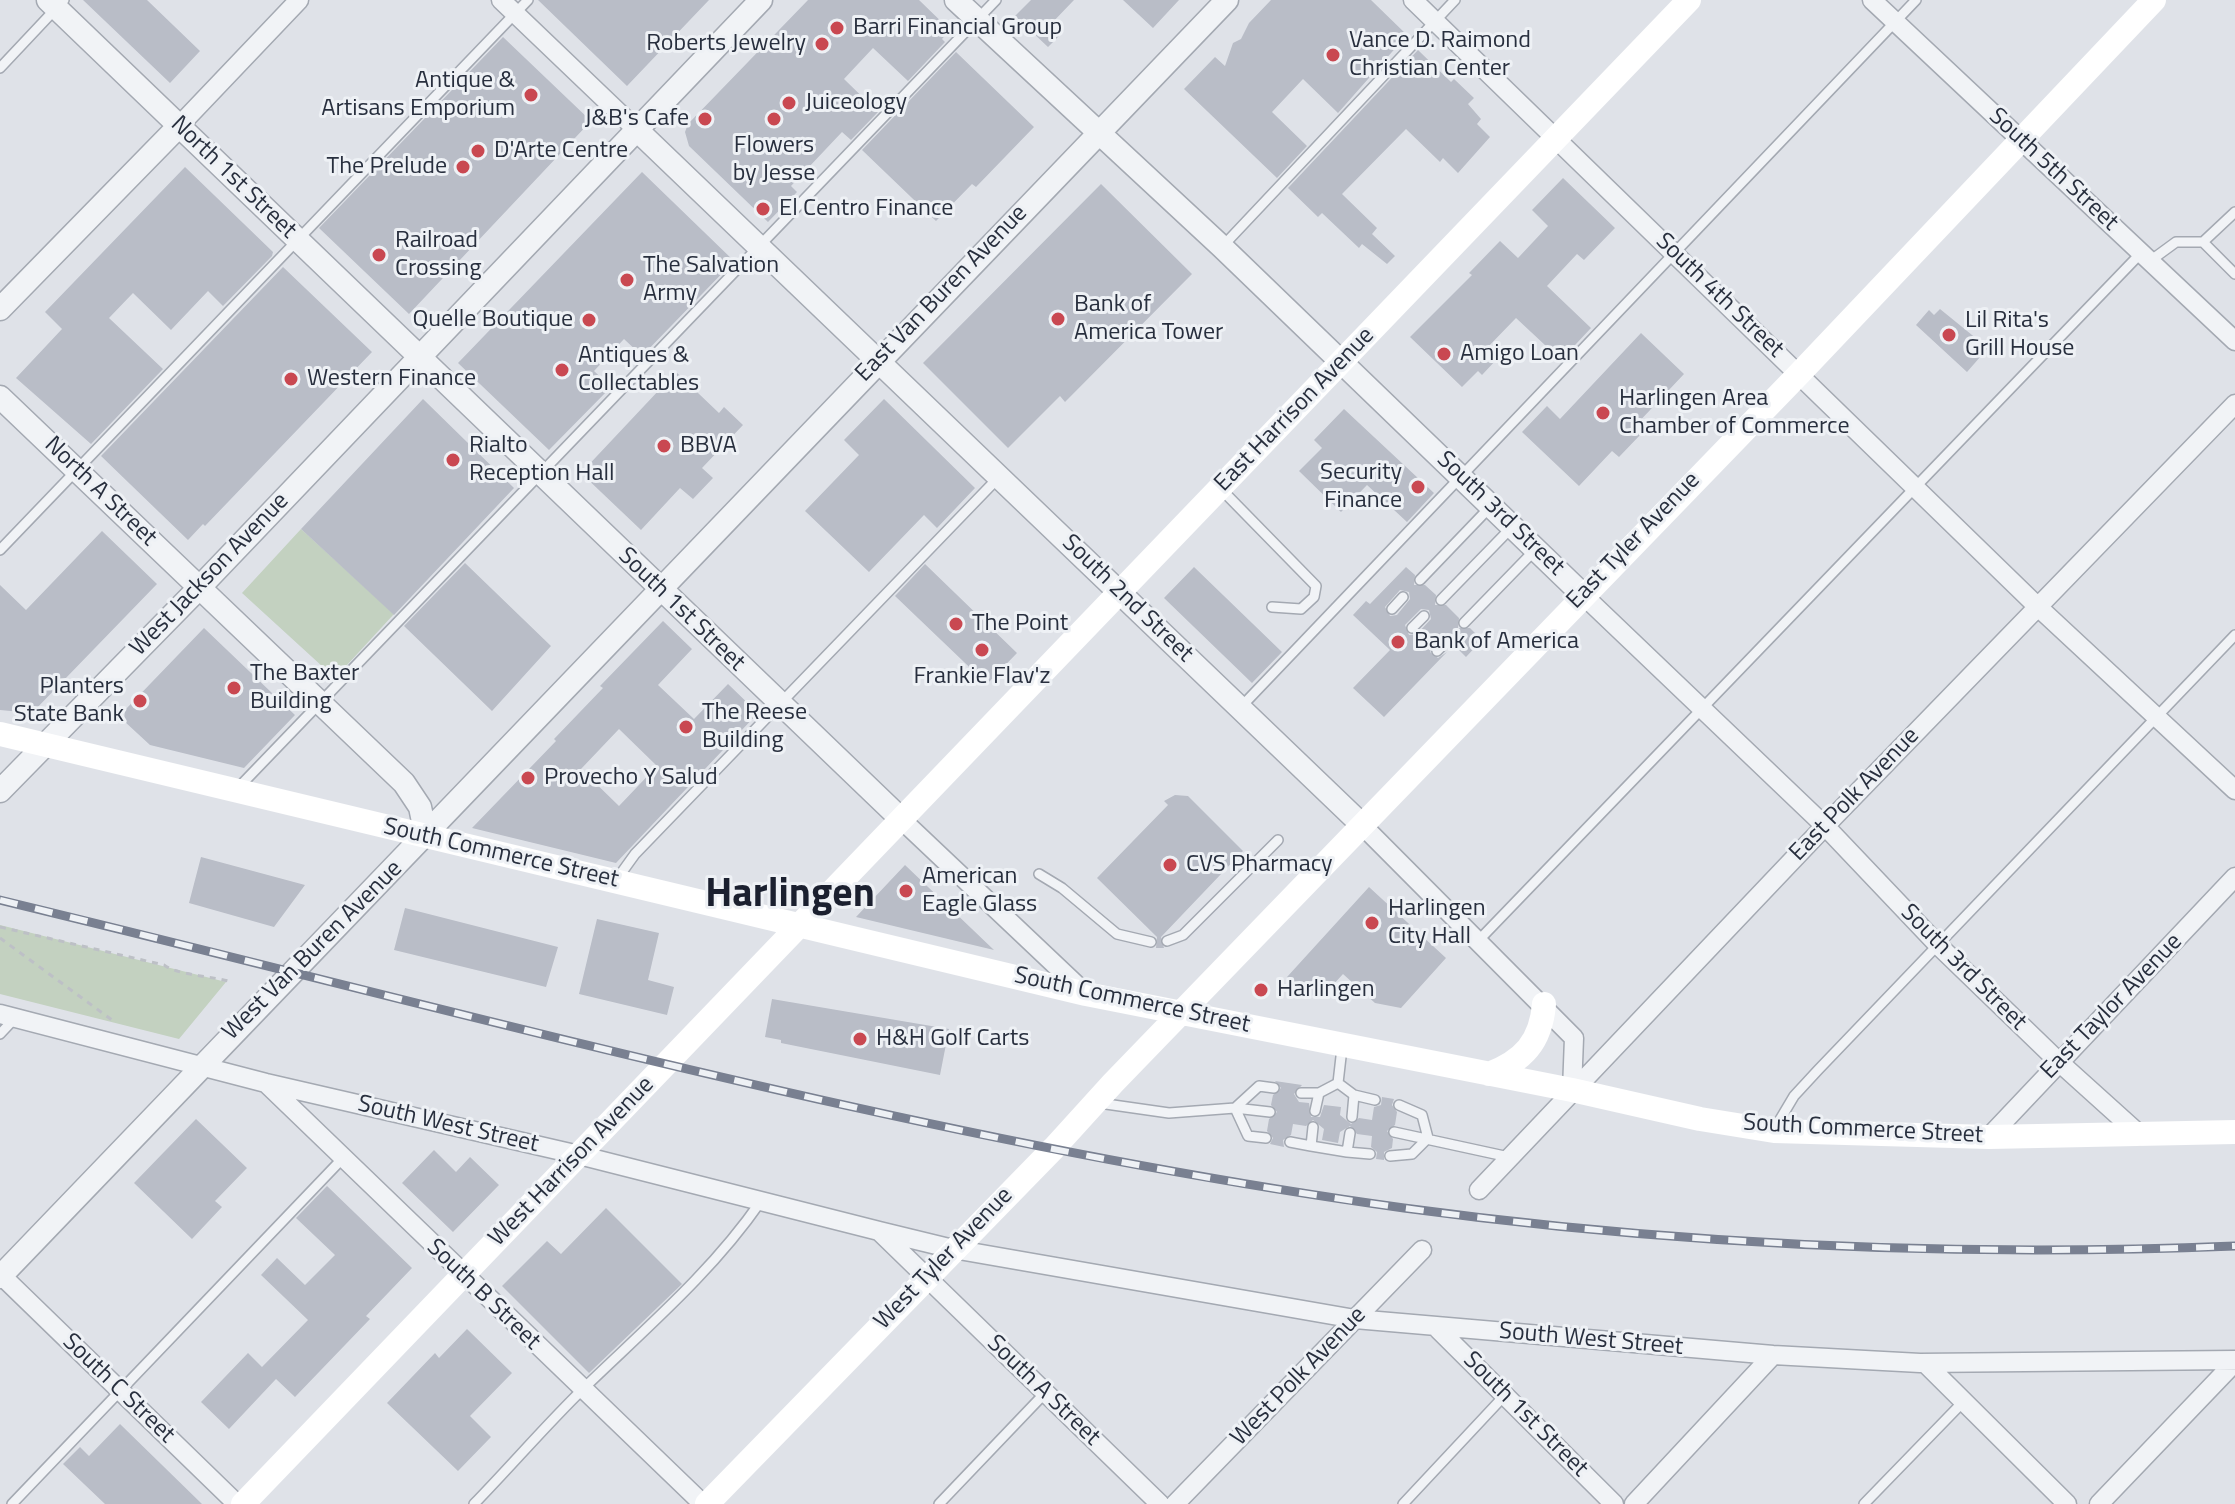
<!DOCTYPE html>
<style>
body{margin:0}
canvas{display:block;background:#dfe2e8}
</style>
<canvas width="2235" height="1504"></canvas>
<script>
const ctx = document.querySelector('canvas').getContext('2d');
ctx.lineJoin = 'round';
function fillPath(path, color) { ctx.fillStyle = color; ctx.fill(path, 'evenodd'); }
function stroke(path, color, width, dash) { ctx.strokeStyle = color; ctx.lineWidth = width; ctx.lineCap = dash ? 'butt' : 'round'; ctx.setLineDash(dash || []); ctx.stroke(path); }
function write(font, color, halo, rows, align = 'center') {
  ctx.font = font + ' "Titillium Web",sans-serif'; ctx.lineWidth = 6; ctx.setLineDash([]); ctx.textBaseline = 'middle'; ctx.strokeStyle = halo; ctx.fillStyle = color; for (const [text, x, y, turn = 0] of rows) {
    ctx.save(); ctx.translate(x, y); ctx.rotate((+turn || 0) * Math.PI / 180); ctx.textAlign = isNaN(turn) ? turn : align; if (halo) ctx.strokeText(text, 0, 0); ctx.fillText(text, 0, 0); ctx.restore();
  }
}
const green = new Path2D(`
 M301 529 394 614 335 678 242 593Z
 M0 925 226 982 179 1039 0 994Z`);
const building = new Path2D(`
 M83 0H147L200 51 170 83Z
 M538 0H709L627 86Z
 M808 0H919L950 30 942 39 945 42 908 81 873 48 858 64 844 79 878 112 851 140 842 132 791 186 797 192 768 222 689 146 685 132 688 124Z
 M1031 0H1074L1050 25 1060 35 1048 47 1015 16Z
 M1123 0H1179L1153 28Z
 M1271 0H1371L1407 35 1338 113 1303 79 1272 112 1307 146 1277 178 1184 89 1215 57 1225 66 1233 43 1241 39 1249 23Z
 M503 37 591 121 409 314 319 228Z
 M1418 50 1451 82 1454 79 1474 98 1468 104 1481 119 1477 124 1490 137 1458 173 1443 158 1440 162 1406 129 1342 194 1377 228 1372 234 1395 256 1387 264 1362 244 1359 248 1322 213 1318 217 1288 188Z
 M956 52 1034 127 976 187 972 184 936 221 862 150Z
 M185 167 273 252 272 256 223 306 208 291 171 330 133 293 109 318 163 369 91 444 16 378 62 329 45 312Z
 M642 172 734 261 642 356 624 339 594 371 611 387 549 450 458 363Z
 M1563 178 1615 228 1584 260 1577 254 1547 286 1591 328 1561 360 1516 318 1486 349 1497 359 1482 375 1478 371 1462 387 1410 337 1472 275 1469 273 1500 241 1518 258 1548 226 1532 210Z
 M1101 184 1192 274 1065 402 1060 396 1008 448 923 363Z
 M283 267 372 352 205 526 203 524 188 540 101 456Z
 M1940 309 1988 348 1967 372 1916 325 1929 310 1934 315Z
 M1641 333 1684 374 1635 426 1642 433 1619 457 1612 451 1579 486 1522 432 1547 406 1560 419Z
 M676 372 719 413 724 407 743 425 702 468 713 478 693 499 680 488 641 530 581 473Z
 M423 399 514 488 394 615 301 529Z
 M884 399 975 488 937 528 924 515 869 572 805 511 859 455 844 440Z
 M1344 409 1434 493 1407 522 1367 485 1341 512 1299 471 1322 448 1314 440Z
 M102 531 157 584 32 713 0 710V585L26 610Z
 M465 563 551 646 492 711 404 626Z
 M925 564 1017 653 987 684 895 596Z
 M1194 567 1282 652 1252 683 1164 598Z
 M1406 567 1415 575 1414 585H1425L1436 595 1435 605H1446L1459 618 1458 628H1470L1482 640 1466 657 1454 645 1453 634 1443 635 1430 652 1438 658 1447 652 1384 717 1353 688 1390 650 1353 615 1366 601 1370 604ZM1400 590 1409 592 1410 599 1397 615 1390 616 1385 607ZM1421 609 1429 610 1431 619 1417 634 1409 635 1405 625Z
 M663 621 692 649 658 685 694 719 728 684 758 713 616 863 472 828 556 741 554 739 603 688 600 686ZM619 729 657 766 619 806 581 769Z
 M204 628 295 715 244 768 150 745 124 721 125 710Z
 M1175 795 1188 796 1243 851 1161 937 1164 948H1156L1157 937 1097 878 1168 805 1164 801Z
 M201 857 305 885 274 927 189 903Z
 M905 865 994 950 856 917Z
 M1369 887 1446 958 1401 1008 1375 1003 1343 974 1332 986 1326 981 1310 998 1287 977Z
 M405 908 558 947 546 987 394 950Z
 M597 919 659 933 648 980 674 987 667 1015 579 994Z
 M772 999 949 1029 940 1075 781 1043V1040L765 1037Z
 M1275 1081 1302 1085 1294 1094 1299 1102 1309 1103 1311 1117H1320L1324 1105 1341 1107 1340 1115 1351 1124 1359 1118 1372 1120 1374 1107 1381 1105 1382 1097 1394 1099 1392 1105 1397 1112 1395 1125 1387 1131 1393 1139 1392 1148 1384 1152V1160L1376 1159 1377 1152 1371 1147 1372 1136 1357 1134 1350 1126 1340 1132 1338 1143 1322 1140 1324 1129 1313 1120 1306 1126 1293 1124 1291 1135 1283 1140 1284 1147 1270 1144 1273 1138 1267 1131 1269 1119 1277 1112 1271 1105 1273 1095 1281 1088Z
 M196 1119 247 1168 215 1201 222 1207 192 1239 134 1183Z
 M434 1150 456 1172 470 1157 499 1185 453 1232 402 1183Z
 M327 1186 412 1268 366 1316 370 1319 295 1397 276 1379 229 1429 201 1402 248 1353 262 1367 308 1320 261 1275 277 1258 305 1285 335 1255 296 1218Z
 M606 1208 682 1284 589 1373 502 1286 547 1241 561 1254Z
 M467 1329 512 1373 470 1416 491 1437 458 1471 387 1403 435 1353 439 1358Z
 M120 1424 202 1504H105L63 1464 80 1447 89 1456Z`);
const path = new Path2D(`
 M0 927 164 965C177 975 210 976 228 981
 M0 938 112 1020`);
const service = new Path2D(`
 M0 68 64 0
 M2203 242 2235 274
 M1222 247 1455 0
 M2150 261 2176 242H2203L2235 212
 M1222 490 1316 586 1314 597 1301 609 1272 607
 M0 550 528 0
 M1420 580 1491 506
 M1441 600 1513 526
 M1392 609 1403 597
 M1464 623 1536 549
 M1412 628 1424 616
 M1437 651 1448 640
 M1240 708 1916 0
 M238 788 996 0
 M1039 874 1062 888 1117 934 1151 942
 M617 879 635 854 998 478
 M1479 940 2141 253
 M1167 941 1183 935 1278 840
 M0 1034 15 1018
 M1338 1083 1354 1095 1375 1100
 M1301 1093H1319L1338 1083 1342 1048
 M1099 1103 1169 1113 1235 1108 1270 1112
 M1399 1105 1422 1115 1428 1138
 M1235 1108 1248 1136 1266 1138
 M1235 1108 1259 1086 1274 1088
 M1315 1111 1319 1093
 M1352 1117 1354 1095
 M1313 1127 1311 1146 1347 1152 1350 1133
 M1775 1128 1794 1096 1818 1070 2235 635
 M1394 1132 1509 1157
 M1290 1142 1311 1146
 M1347 1152 1370 1154
 M1390 1156 1412 1154 1428 1138
 M12 1504 343 1158
 M474 1504C511 1466 546 1425 584 1388 646 1328 712 1272 761 1201
 M939 1504 1045 1393
 M1403 1504 1505 1395
 M1864 1504 1964 1401`);
const minor = new Path2D(`
 M501 0 637 130
 M1413 0 2037 606 2235 790
 M1872 0 2235 341
 M179 126 299 0
 M1582 594 1825 826 1940 947 2059 1062 2140 1135
 M902 820 1086 994
 M1361 824 1574 1038 1572 1090
 M0 1014 266 1083 579 1155 879 1231 1160 1504
 M268 1085 703 1504
 M1989 1137 2235 877
 M1479 1190 1825 826 2235 404
 M879 1231 953 1249 1355 1319 1773 1355 1920 1363 2235 1360
 M0 1274 237 1504
 M1435 1326 1614 1504
 M1925 1363 2067 1504
 M1175 1504 1422 1250
 M1634 1504 1773 1355
 M2099 1504 2235 1362`);
const tertiary = new Path2D(`
 M48 0 902 820
 M956 0 1222 247 1582 594
 M637 130 1361 824
 M0 309 179 126
 M0 397 404 783 420 807 426 836
 M0 791 199 588 761 0
 M0 1277 1227 0`);
const secondary = new Path2D(`
 M0 734 1086 994 1572 1090 1700 1119 1774 1131 1989 1137 2235 1132
 M1489 1074C1523 1061 1541 1042 1544 1004
 M243 1504 1689 0
 M707 1504 1054 1148 1113 1083 1799 374 2154 0`);
const rail = new Path2D(`
 M0 900C465 1012 929 1143 1404 1208 1678 1245 1959 1257 2235 1246`);
const markers = [
 [837,28,8,"#c94851"],
 [822,44,8,"#c94851"],
 [1333,55,8,"#c94851"],
 [531,95,8,"#c94851"],
 [789,103,8,"#c94851"],
 [705,119,8,"#c94851"],
 [774,119,8,"#c94851"],
 [478,151,8,"#c94851"],
 [463,167,8,"#c94851"],
 [763,209,8,"#c94851"],
 [379,255,8,"#c94851"],
 [627,280,8,"#c94851"],
 [1058,319,8,"#c94851"],
 [589,320,8,"#c94851"],
 [1949,335,8,"#c94851"],
 [1444,354,8,"#c94851"],
 [562,370,8,"#c94851"],
 [291,379,8,"#c94851"],
 [1603,413,8,"#c94851"],
 [664,446,8,"#c94851"],
 [453,460,8,"#c94851"],
 [1418,487,8,"#c94851"],
 [956,624,8,"#c94851"],
 [1398,642,8,"#c94851"],
 [982,650,8,"#c94851"],
 [234,688,8,"#c94851"],
 [140,701,8,"#c94851"],
 [686,727,8,"#c94851"],
 [528,778,8,"#c94851"],
 [1170,865,8,"#c94851"],
 [906,891,8,"#c94851"],
 [1372,923,8,"#c94851"],
 [1261,990,8,"#c94851"],
 [860,1039,8,"#c94851"]
];
const poiNames = [
 ["Barri Financial Group",853,28],
 ["Vance D. Raimond",1349,41],
 ["Christian Center",1349,69],
 ["Roberts Jewelry",806,44,"right"],
 ["Antique &",515,81,"right"],
 ["Artisans Emporium",515,109,"right"],
 ["Juiceology",805,103],
 ["J&B's Cafe",689,119,"right"],
 ["Flowers",774,146,"center"],
 ["by Jesse",774,174,"center"],
 ["D'Arte Centre",494,151],
 ["The Prelude",447,167,"right"],
 ["El Centro Finance",779,209],
 ["Railroad",395,241],
 ["Crossing",395,269],
 ["The Salvation",643,266],
 ["Army",643,294],
 ["Bank of",1074,305],
 ["America Tower",1074,333],
 ["Quelle Boutique",573,320,"right"],
 ["Lil Rita's",1965,321],
 ["Grill House",1965,349],
 ["Amigo Loan",1460,354],
 ["Antiques &",578,356],
 ["Collectables",578,384],
 ["Western Finance",307,379],
 ["Harlingen Area",1619,399],
 ["Chamber of Commerce",1619,427],
 ["Rialto",469,446],
 ["Reception Hall",469,474],
 ["BBVA",680,446],
 ["Security",1402,473,"right"],
 ["Finance",1402,501,"right"],
 ["The Point",972,624],
 ["Bank of America",1414,642],
 ["The Baxter",250,674],
 ["Building",250,702],
 ["Frankie Flav'z",982,677,"center"],
 ["Planters",124,687,"right"],
 ["State Bank",124,715,"right"],
 ["The Reese",702,713],
 ["Building",702,741],
 ["Provecho Y Salud",544,778],
 ["CVS Pharmacy",1186,865],
 ["American",922,877],
 ["Eagle Glass",922,905],
 ["Harlingen",1388,909],
 ["City Hall",1388,937],
 ["Harlingen",1277,990],
 ["H&H Golf Carts",876,1039]
];
const streetNames = [
 ["South 5th Street",2053,170,43],
 ["North 1st Street",233,178,44],
 ["East Van Buren Avenue",942,294,-46],
 ["South 4th Street",1719,296,44],
 ["East Harrison Avenue",1295,410,-46],
 ["North A Street",100,492,44],
 ["South 3rd Street",1500,514,44],
 ["East Tyler Avenue",1634,541,-46],
 ["West Jackson Avenue",210,575,-46],
 ["South 2nd Street",1127,599,44],
 ["South 1st Street",681,610,44],
 ["East Polk Avenue",1855,795,-46],
 ["South Commerce Street",501,854,13],
 ["West Van Buren Avenue",313,951,-45],
 ["South 3rd Street",1963,968,45],
 ["South Commerce Street",1132,1001,12],
 ["East Taylor Avenue",2112,1007,-46],
 ["South West Street",448,1125,13],
 ["South Commerce Street",1863,1130,3],
 ["West Harrison Avenue",572,1162,-46],
 ["West Tyler Avenue",944,1259,-46],
 ["South B Street",483,1295,44],
 ["South West Street",1591,1340,5],
 ["West Polk Avenue",1299,1377,-46],
 ["South C Street",118,1389,44],
 ["South A Street",1043,1391,44],
 ["South 1st Street",1525,1415,45]
];
const townNames = [
 ["Harlingen",790,896]
];
fillPath(green, '#c3d1c0');
fillPath(building, '#b9bdc7');
stroke(service, '#a4a9b2', 12);
stroke(minor, '#a4a9b2', 21);
stroke(tertiary, '#a4a9b2', 25);
stroke(path, '#bdc0c6', 3, [6, 6]);
stroke(service, '#f1f3f6', 9);
stroke(minor, '#f1f3f6', 18);
stroke(tertiary, '#f1f3f6', 22);
stroke(secondary, '#fff', 24);
stroke(rail, '#798091', 9);
stroke(rail, '#eef1f5', 6, [18]);
for (const [x, y, r, color] of markers) { const dot = new Path2D(); dot.arc(x, y, r, 0, 2 * Math.PI); ctx.fillStyle = color; ctx.fill(dot); stroke(dot, '#eef1f5', 3); }
write('24px', '#282f3e', '#eef1f5', poiNames, 'left');
write('24px', '#282f3e', '#eef1f5', streetNames);
write('bold 40px', '#1b202f', '#eef1f5', townNames);
</script>
